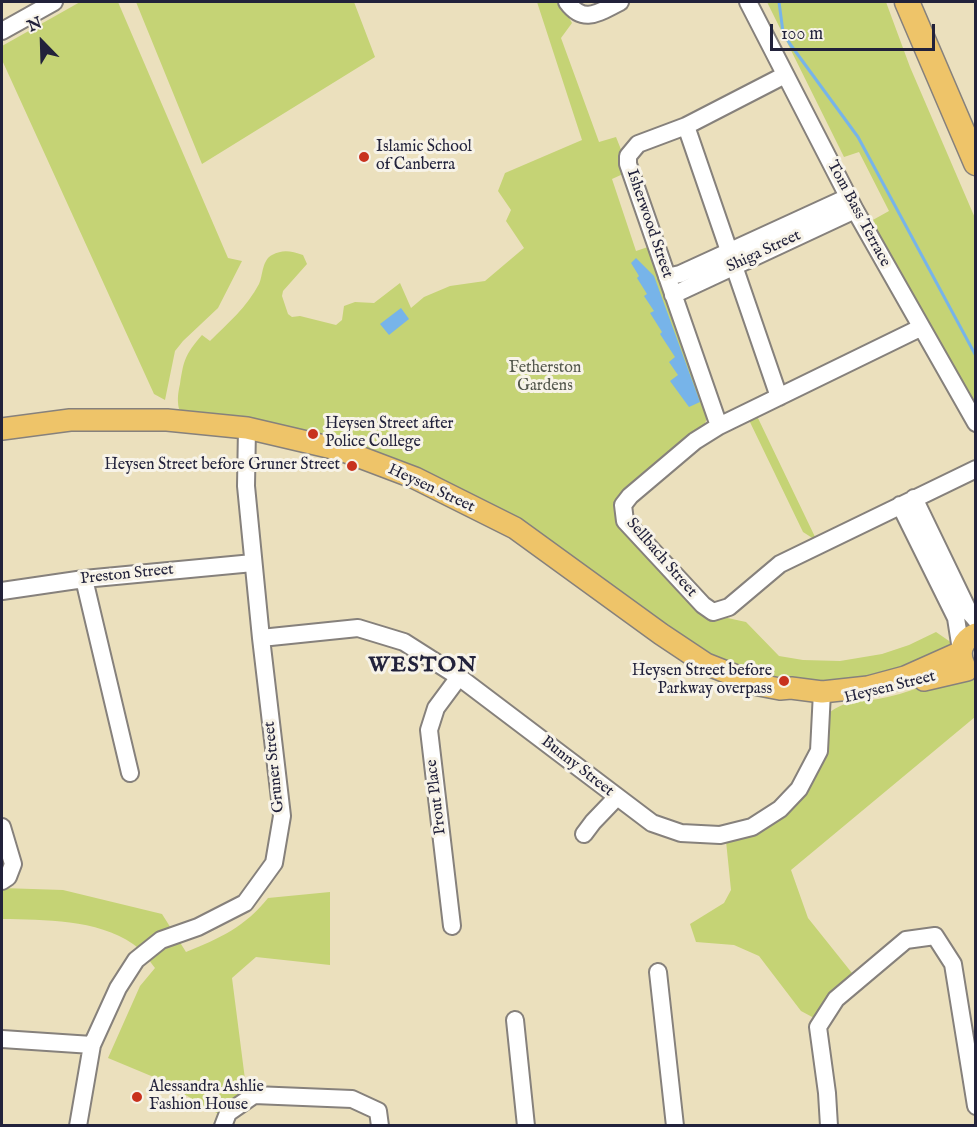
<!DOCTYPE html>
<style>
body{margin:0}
#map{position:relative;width:977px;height:1127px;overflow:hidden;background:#ebe0bd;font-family:"IM FELL English",serif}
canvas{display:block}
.frame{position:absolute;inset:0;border:3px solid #22223b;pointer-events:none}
.north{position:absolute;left:12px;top:12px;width:60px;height:60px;-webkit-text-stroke:4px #f7f3e8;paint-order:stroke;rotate:337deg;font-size:16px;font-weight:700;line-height:24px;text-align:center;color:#22223b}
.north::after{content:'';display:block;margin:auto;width:21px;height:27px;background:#22223b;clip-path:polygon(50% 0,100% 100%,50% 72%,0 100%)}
.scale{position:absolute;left:770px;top:24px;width:165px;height:27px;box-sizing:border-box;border:3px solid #22223b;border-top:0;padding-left:8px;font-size:18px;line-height:21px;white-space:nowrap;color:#22223b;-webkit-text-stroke:4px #f7f3e8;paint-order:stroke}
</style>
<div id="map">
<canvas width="977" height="1127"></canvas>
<div class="frame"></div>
<div class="north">N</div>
<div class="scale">100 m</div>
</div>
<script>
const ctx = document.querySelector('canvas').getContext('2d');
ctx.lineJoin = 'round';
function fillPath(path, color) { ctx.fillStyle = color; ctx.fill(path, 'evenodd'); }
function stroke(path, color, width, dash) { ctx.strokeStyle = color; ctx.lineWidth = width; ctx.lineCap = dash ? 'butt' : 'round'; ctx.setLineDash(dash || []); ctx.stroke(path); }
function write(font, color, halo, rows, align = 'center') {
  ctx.font = font + ' "IM FELL English",serif'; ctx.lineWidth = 6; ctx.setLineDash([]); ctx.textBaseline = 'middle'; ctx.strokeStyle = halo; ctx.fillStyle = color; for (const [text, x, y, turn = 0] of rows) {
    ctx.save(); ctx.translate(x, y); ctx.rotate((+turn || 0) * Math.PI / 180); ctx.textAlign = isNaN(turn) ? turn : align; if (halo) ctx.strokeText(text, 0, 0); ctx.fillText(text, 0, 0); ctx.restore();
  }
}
const green = new Path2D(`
 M80 2H118L228 258 242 261 218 308 183 341 175 351 165 400 154 394 2 60V46Z
 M136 2H354L375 57 202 164Z
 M537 2H560L572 23 561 38 599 142 616 137 622 152 619 161 623 174 612 179 636 251 648 247 708 414 704 427 620 503 723 617 746 622 779 656 803 660 840 661 882 654 909 645 936 632 952 643C936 661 913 666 890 671 875 675 857 682 841 682 791 684 748 671 703 652L422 471 186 412 179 409C177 400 178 393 180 384 184 359 185 355 202 335L210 341C228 323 247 307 259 284 263 275 262 260 272 255 283 249 291 251 303 255L307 264 283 291 282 296 288 314 292 317 300 316 336 325 342 320 344 306 355 302 374 303 400 283 411 308 424 297 450 286 485 281 524 248 506 221 511 210 498 191 505 173 582 140Z
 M767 2H886L910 67 975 218V404L871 221 889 211 859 152 844 157Z
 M756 414 817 541 803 532 748 418Z
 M964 670 975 677V717L791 870 808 918 856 978 816 1019 801 1011 759 956 734 945 696 942 690 924 724 903 731 890 726 841C742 835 759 829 774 821 815 800 826 754 829 713 845 700 859 702 878 699 907 694 936 681 964 670Z
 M2 888 63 890 162 914 186 952C219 939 246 926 268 898L330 892V965L256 957 232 978 247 1095 222 1116 156 1078 108 1058 140 986 155 968C149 960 142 950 133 944 97 919 44 920 2 919Z`);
const water = new Path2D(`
 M636 258 654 276 700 402 689 407 670 381 678 375 669 362 675 357 660 334 662 332 650 313 654 311 644 296 647 294 637 278 639 276 631 263Z
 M401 308 409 319 389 335 380 324Z`);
const stream = new Path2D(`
 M779 2 783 32 790 44 858 137 976 356`);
const minor = new Path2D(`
 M567 2C584 25 599 12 620 2
 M748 2 855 210 976 423
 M2 31 54 2
 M686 126 729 251
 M734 266 779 397
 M667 277 680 274 848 197
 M673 295 855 210
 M920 328 719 426 695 441 630 496 623 505 625 521 703 605 713 612 729 607 780 564 976 469
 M719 426 628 164V156L638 144 686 126 785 75
 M914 498 969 612 976 620
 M900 505 956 618 961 650
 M84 579 130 773
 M2 591 84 579 253 563
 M261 638 358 628 404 642 459 677 652 823 681 833 720 835 752 827 780 809 799 789 819 751 822 692
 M2 827 13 864 8 877 2 881
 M584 834 593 822 616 798
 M452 926 429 730 436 708 459 677
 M658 972 675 1126
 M515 1020 526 1126
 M2 1039 92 1045
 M78 1126 92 1045 118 988 136 960 161 940 198 927 245 903 274 863 282 816 261 638 246 486 247 428
 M223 1126 228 1113 254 1095 352 1099 378 1111 380 1126
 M829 1126 827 1093 818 1027 836 999 906 940 935 936 953 964 976 1106`);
const major = new Path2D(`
 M2 429 70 420H167L247 428 341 450 415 478 515 528 661 634 706 664 759 685 780 689 791 688 822 692 868 687 905 677 961 652
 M964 665C958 652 962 640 976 634
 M924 680 967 670`);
const highway = new Path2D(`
 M907 2 976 163`);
const markers = [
 [364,157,6,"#c8321e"],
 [313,434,6,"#c8321e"],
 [352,466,6,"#c8321e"],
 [784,681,6,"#c8321e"],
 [137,1097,6,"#c8321e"]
];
const poiNames = [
 ["Islamic School",376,148],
 ["of Canberra",376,166],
 ["Heysen Street after",325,425],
 ["Police College",325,443],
 ["Heysen Street before Gruner Street",340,466,"right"],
 ["Heysen Street before",772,672,"right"],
 ["Parkway overpass",772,690,"right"],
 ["Alessandra Ashlie",149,1088],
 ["Fashion House",149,1106]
];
const streetNames = [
 ["Tom Bass Terrace",858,214,62],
 ["Isherwood Street",649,224,71],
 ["Shiga Street",764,252,-25],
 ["Heysen Street",431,489,25],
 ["Sellbach Street",661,558,49],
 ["Preston Street",127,575,-6],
 ["Heysen Street",890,688,-14],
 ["Gruner Street",275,767,-96],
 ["Bunny Street",577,767,38],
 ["Prout Place",437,797,-97]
];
const parkNames = [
 ["Fetherston",545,369],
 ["Gardens",545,387]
];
const districtNames = [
 ["WESTON",423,666]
];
fillPath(green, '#c5d375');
fillPath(water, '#77b4e9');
stroke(stream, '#77b4e9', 3);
stroke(minor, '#86817c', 20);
stroke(major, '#86817c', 24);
stroke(highway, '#86817c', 27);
stroke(minor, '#fff', 16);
stroke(major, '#eec469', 21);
stroke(highway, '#eec469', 24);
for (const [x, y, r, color] of markers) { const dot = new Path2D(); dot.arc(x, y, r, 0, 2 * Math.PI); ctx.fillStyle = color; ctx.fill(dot); stroke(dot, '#f7f3e8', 2); }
write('16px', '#22223b', '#f7f3e8', poiNames, 'left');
write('16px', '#22223b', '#f7f3e8', streetNames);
write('16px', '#53574c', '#f7f3e8', parkNames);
ctx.letterSpacing = '1.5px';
write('bold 22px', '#22223b', '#f7f3e8', districtNames);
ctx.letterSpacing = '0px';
</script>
